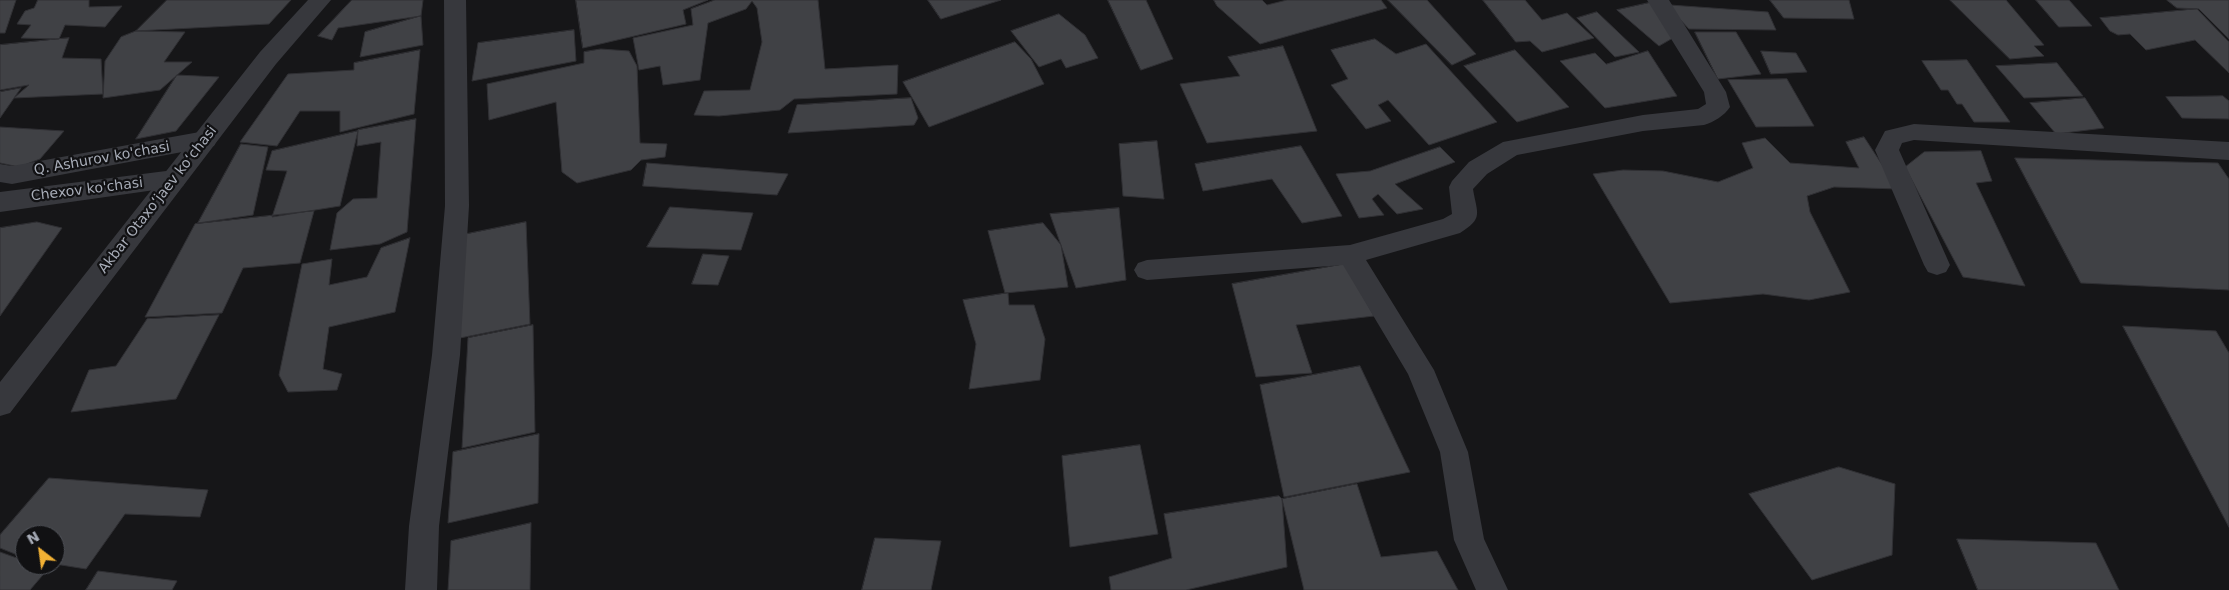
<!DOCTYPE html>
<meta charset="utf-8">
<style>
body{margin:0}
#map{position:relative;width:2229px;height:590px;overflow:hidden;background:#161618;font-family:"DejaVu Sans",sans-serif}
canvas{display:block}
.north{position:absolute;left:15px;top:525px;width:50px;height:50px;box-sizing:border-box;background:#111113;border:1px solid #4d4f55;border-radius:50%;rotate:330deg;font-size:14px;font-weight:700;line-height:20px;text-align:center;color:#a8adb8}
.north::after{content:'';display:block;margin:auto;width:18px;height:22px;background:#f2b134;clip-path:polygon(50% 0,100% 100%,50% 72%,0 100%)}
</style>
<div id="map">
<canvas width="2229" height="590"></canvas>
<div class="north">N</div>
</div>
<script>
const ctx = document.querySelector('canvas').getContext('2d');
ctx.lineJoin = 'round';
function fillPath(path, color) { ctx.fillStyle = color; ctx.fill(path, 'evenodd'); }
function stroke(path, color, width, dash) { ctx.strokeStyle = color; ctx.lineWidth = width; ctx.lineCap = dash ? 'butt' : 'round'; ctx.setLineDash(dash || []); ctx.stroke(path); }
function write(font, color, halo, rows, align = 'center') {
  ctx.font = font + ' "DejaVu Sans",sans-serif'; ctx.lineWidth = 4.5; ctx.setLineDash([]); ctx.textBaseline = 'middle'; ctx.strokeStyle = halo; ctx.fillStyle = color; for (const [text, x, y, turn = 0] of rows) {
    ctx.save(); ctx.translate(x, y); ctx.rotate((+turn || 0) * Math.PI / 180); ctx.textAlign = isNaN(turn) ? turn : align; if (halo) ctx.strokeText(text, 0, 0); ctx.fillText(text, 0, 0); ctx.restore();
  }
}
const building = new Path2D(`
 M0 0H16L5 33H0Z
 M38 0H89V7L122 6 105 27 65 25 59 39 21 38 31 25 17 24 25 11 34 8Z
 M167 0H291L269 24 136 31Z
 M352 0H423L421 16 338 28 332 40 318 36Z
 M576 0H708L683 10 686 24 583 48Z
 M715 0H818L825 69 898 65 897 94 794 99 780 110 719 116 694 115 704 91 750 90 762 42 757 8 752 1 746 9 708 23 700 80 663 85 660 66 639 70 633 38 693 25 691 9Z
 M928 0H1001L941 19Z
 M1108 0H1146L1173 59 1141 70Z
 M1214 0H1262L1267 5 1287 0H1381L1387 8 1260 44 1217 6Z
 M1388 0H1427L1476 54 1452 65Z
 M1483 0H1525L1542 20 1567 13 1594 38 1542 52 1530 41 1516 42Z
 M1770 0H1849L1854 19 1784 18Z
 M1950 0H2006L2044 45 2034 46 2044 56 2010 59Z
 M2036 0H2069L2092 26 2059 27Z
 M2167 0H2229V39L2199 9 2177 8Z
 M1653 2 1678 35 1659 46 1617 10Z
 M1670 5 1768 12 1776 30 1689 29 1673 12Z
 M2197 9 2229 42V73L2195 40 2146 50 2130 34 2118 35 2110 31 2100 18Z
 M1597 12 1639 52 1615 57 1577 18Z
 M1059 14 1085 35 1098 58 1066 68 1061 59 1039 67 1011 31Z
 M421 16 423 45 360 57 365 32Z
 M574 30 576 61 472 81 478 43Z
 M136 31 185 32 164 62H192L160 90 103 98 105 61 121 37Z
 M1695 32H1736L1761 74 1718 79Z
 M69 38 62 58 101 59 103 94 14 98 29 85 0 90V45Z
 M1375 39 1396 54 1426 44 1497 122 1429 145 1388 100 1378 105 1391 121 1366 129 1331 85 1348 79 1331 50Z
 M1015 42 1031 59 1044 84 929 127 903 82Z
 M1283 46 1317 131 1207 143 1180 84 1240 76 1228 57Z
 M601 49 629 51 637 66 640 143 667 144 665 157 641 160 631 170 577 183 562 172 556 102 489 120 487 84 584 63V52Z
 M420 50 414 114 340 132V111H300L277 146 240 142 288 74 354 70V63Z
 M1515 50 1569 107 1517 122 1464 66Z
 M1648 51 1677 96 1605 108 1560 61 1595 53 1606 64Z
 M1761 51 1796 53 1807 72 1771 74Z
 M1967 60 2010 122H1974L1962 104H1957L1948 90H1941L1922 61Z
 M2057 63 2083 96 2024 98 1996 66Z
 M177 75 219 77 176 131 136 139Z
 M1787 79 1814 126 1756 127 1728 80Z
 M21 88 0 118V92Z
 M2223 96 2229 101V119L2182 118 2166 97Z
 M911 98 918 118 914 125 788 133 797 105Z
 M2085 98 2104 128 2056 134 2030 103Z
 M416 119 407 232 380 244 330 250 337 213 353 199 377 198 381 142 357 146 358 130Z
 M0 127 64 131 40 159 19 167 0 163Z
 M358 131 340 206 272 217 287 171 266 170 272 151Z
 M1864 137 1898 189 1834 187 1807 196 1810 212 1850 292 1809 300 1763 294 1670 303 1593 174 1623 170 1663 171 1718 182 1753 168 1742 143 1765 138 1790 163 1859 168 1846 142Z
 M1157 141 1164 199 1123 196 1119 144Z
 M241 144 268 147 253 215 198 223Z
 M1301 146 1342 216 1302 223 1272 179 1203 191 1195 164Z
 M1440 147 1455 162 1395 184 1423 209 1397 214 1378 194 1372 199 1384 215 1359 218 1336 174 1370 171Z
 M1981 151 1992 181 1976 183 2025 286 1963 277 1905 167 1924 152Z
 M2015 158 2218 163 2229 179V290L2081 283Z
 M647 163 788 174 777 195 643 186Z
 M670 207 753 213 741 250 647 247Z
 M1119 208 1126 280 1076 288 1050 214Z
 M314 211 300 263 243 268 222 313 145 317 195 224Z
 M37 222 62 228 0 316V228Z
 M526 222 530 324 455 339 462 235Z
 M1043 223 1061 245 1068 287 1005 293 988 231Z
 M410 238 395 312 329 327 323 369 342 374 337 390 288 392 279 375 302 264 332 259 329 285 367 277 381 248Z
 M703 254 729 256 718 285 692 284Z
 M1345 264 1374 316 1296 325 1312 373 1256 377 1232 284Z
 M1008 293 1009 305H1034L1045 339 1040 380 969 389 976 344 963 300Z
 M219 315 176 399 71 412 89 370 116 366 147 319Z
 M533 325 535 432 462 448 468 338Z
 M2123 326 2216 331 2229 353V527Z
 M1360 366 1410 472 1284 497 1260 385Z
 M539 434 538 503 448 523 453 452Z
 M1140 445 1158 534 1070 547 1062 456Z
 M1839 467 1895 484 1892 555 1812 580 1749 494Z
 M49 478 208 490 200 517 125 514 86 569 55 564V535H25V558L0 548V535Z
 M1357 484 1381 557 1437 551 1458 590H1304L1282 499Z
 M1279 496 1282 499 1287 567 1186 590H1111L1109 577 1172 558 1164 514Z
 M531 523 530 590H448L451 541Z
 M875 538 941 541 931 590H862Z
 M1957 539 2096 543 2119 590H1978Z
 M0 552 25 561V565H37L48 569 30 590H0Z
 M98 571 177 581 172 590H86Z`);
const service = new Path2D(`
 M444 0H466L469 206 460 355 439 526 437 590H405L409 526 432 355 445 206Z
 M1647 0H1669L1726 92 1730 107C1724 116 1714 122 1704 125L1643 131 1517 155 1487 174 1473 189C1477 214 1484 218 1460 233L1366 260 1434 370 1468 452 1484 539 1508 590H1476L1454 540 1440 452 1408 374 1343 265 1147 280 1138 277 1134 270 1138 263 1147 260 1350 245 1443 219 1452 214 1449 187 1452 181 1469 162 1503 142 1643 115 1698 109 1706 104 1704 92Z
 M1914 124 2229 142V160L1914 140 1902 143 1899 150 1950 265 1946 272 1937 275 1928 272 1924 265 1875 150 1885 131Z`);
const minor = new Path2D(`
 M205 131 214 134 217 140 214 146 12 184 0 182V164L12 166Z
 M174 170 183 172 187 179 183 186 0 212V192Z`);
const tertiary = new Path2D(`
 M308 0H331L276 64 10 413 0 416V382L260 52Z`);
const streetNames = [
 ["Q. Ashurov ko'chasi",102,159,-10],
 ["Chexov ko'chasi",87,190,-7],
 ["Akbar Otaxo‘jaev ko‘chasi",158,200,-52]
];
fillPath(building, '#404145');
stroke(building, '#303034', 1);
fillPath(service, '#37383d');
fillPath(minor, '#37383d');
fillPath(tertiary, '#37383d');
write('14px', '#a8adb8', '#111113', streetNames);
</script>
